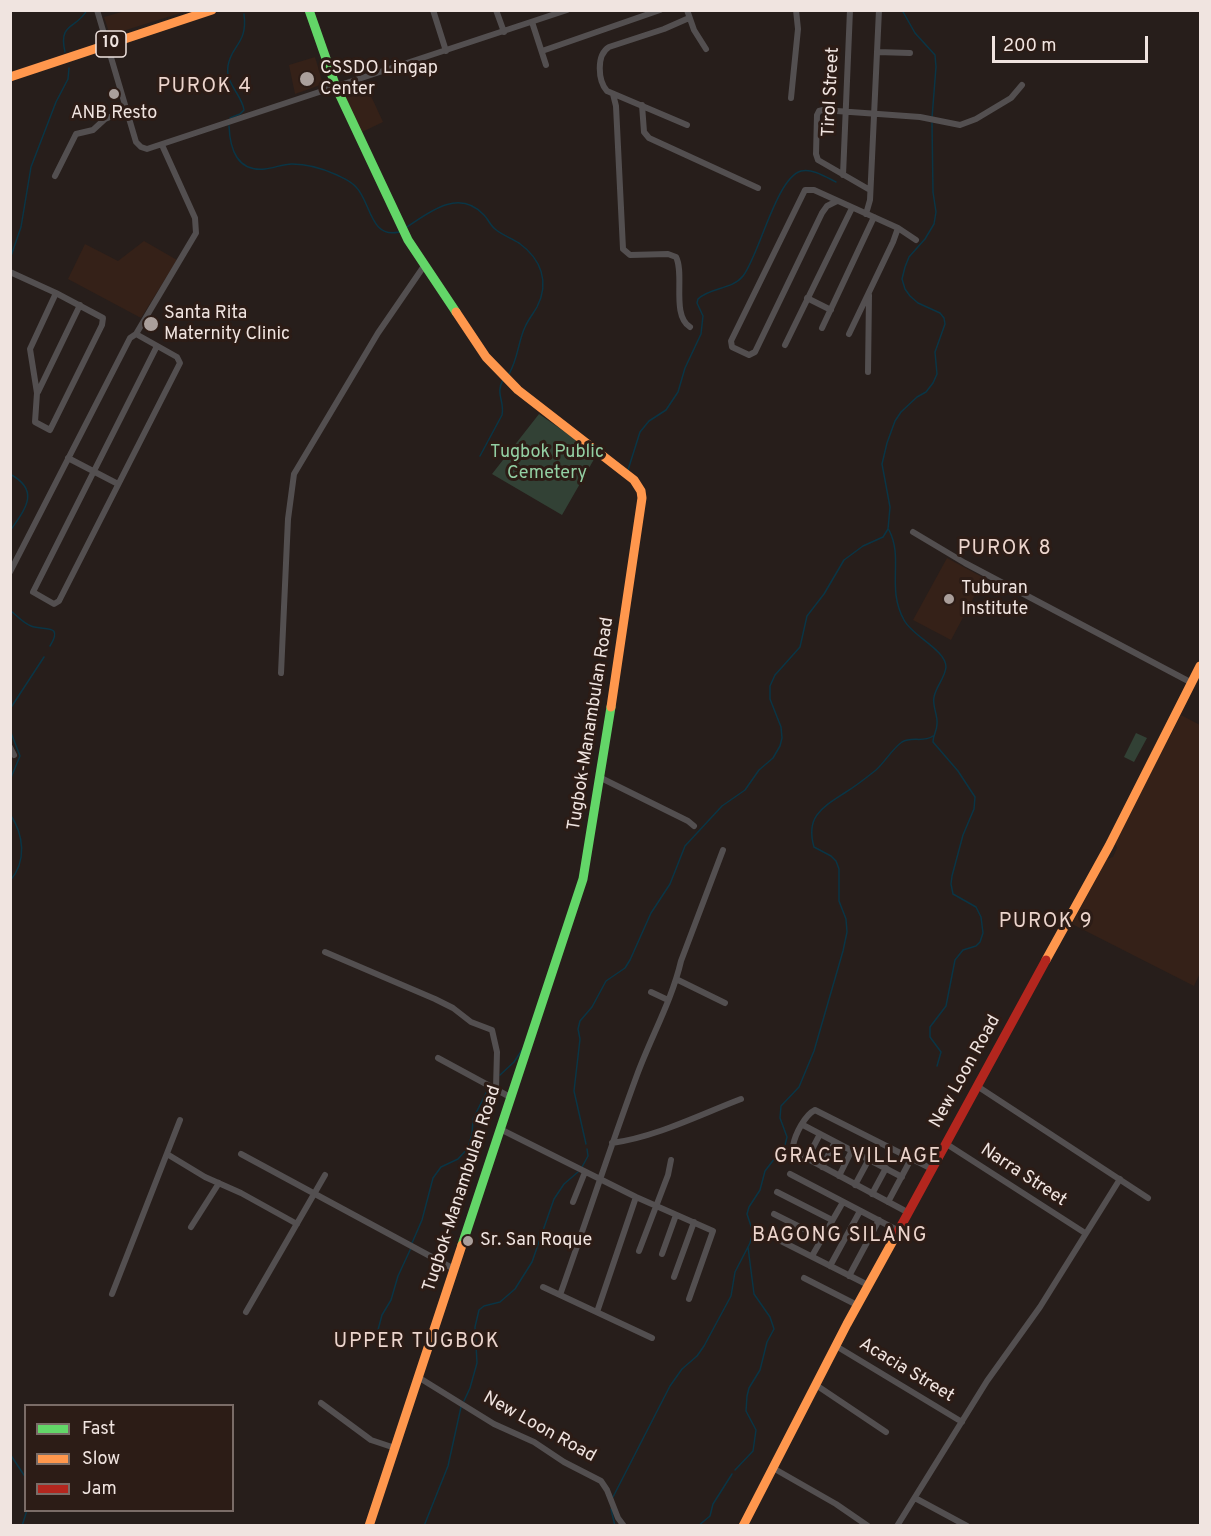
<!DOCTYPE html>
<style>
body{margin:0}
#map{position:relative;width:1211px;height:1536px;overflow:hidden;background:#271e1b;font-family:Overpass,sans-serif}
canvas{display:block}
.frame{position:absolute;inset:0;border:12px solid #f0e4e0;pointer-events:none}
.legend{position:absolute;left:24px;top:1404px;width:210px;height:108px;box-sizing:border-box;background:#2c1c16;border:2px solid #7a6c67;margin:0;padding:8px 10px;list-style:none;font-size:18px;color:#f0e4e0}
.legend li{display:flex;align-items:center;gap:12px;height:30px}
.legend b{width:30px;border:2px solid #7a6c67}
.scale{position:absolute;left:992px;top:36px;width:156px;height:27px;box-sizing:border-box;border:3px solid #f0e4e0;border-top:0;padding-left:8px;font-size:18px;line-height:21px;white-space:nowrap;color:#f0e4e0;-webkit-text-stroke:4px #2c1c16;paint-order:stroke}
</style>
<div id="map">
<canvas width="1211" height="1536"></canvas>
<div class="frame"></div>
<ul class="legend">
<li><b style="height:8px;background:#63d668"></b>Fast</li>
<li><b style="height:8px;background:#ff974d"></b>Slow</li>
<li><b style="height:8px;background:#b3261e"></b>Jam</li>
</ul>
<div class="scale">200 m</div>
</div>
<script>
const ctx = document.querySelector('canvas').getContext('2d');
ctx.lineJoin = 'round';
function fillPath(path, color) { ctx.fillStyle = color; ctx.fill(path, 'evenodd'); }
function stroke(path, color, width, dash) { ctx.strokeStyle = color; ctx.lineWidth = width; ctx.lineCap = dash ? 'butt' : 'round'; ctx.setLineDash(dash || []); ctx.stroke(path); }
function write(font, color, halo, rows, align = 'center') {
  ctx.font = font + ' Overpass,sans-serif'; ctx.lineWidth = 6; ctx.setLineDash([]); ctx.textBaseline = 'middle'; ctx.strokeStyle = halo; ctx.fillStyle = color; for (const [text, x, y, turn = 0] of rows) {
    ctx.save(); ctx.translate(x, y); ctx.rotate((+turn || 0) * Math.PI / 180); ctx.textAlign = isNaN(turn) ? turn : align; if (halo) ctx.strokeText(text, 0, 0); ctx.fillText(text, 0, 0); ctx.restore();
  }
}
const built = new Path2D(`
 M125 11V10L187 11 110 35 104 17Z
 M315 57 323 84 295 94 289 65Z
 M365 83 383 122 360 133 344 97 352 94 350 90Z
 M144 241 177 260 141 318 68 279 85 244 118 261Z
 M947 558 984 578 951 640 913 620Z
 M1181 715 1200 725V973L1194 986 1072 924 1107 859 1113 857 1117 848 1115 843Z`);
const green = new Path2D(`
 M539 414 597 454 562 515 492 474Z
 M1136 733 1147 738 1134 762 1124 757Z`);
const stream = new Path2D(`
 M902 10 915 33 935 55 936 67 932 118
 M65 52C58 22 77 29 87 10
 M230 118 240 114 244 110C242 95 225 83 228 66 231 45 248 44 244 14
 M229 126C230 149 237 172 265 169 274 168 283 164 292 164 306 164 324 169 337 175 343 178 351 181 356 187 371 202 370 239 399 232
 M407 227C429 212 459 188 484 215 488 219 490 225 495 229 502 235 511 238 519 243 541 259 550 282 537 307 533 314 528 320 525 327 518 342 518 359 509 374
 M10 259 21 227 31 167 56 102 68 79 69 68
 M10 373V388
 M480 456 502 415C505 402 495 393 503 380
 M628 470 640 432 649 421 666 410 678 392 685 368 701 334 703 316 697 303 698 299C710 287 732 290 743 276 759 256 776 178 801 171 812 168 826 177 836 182
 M10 474C41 491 25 509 10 531
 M889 530C904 559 886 587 904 620 912 636 946 650 946 667 945 678 936 686 934 697 932 706 938 715 937 724 937 731 933 735 933 742L958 771 975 797 974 809 963 835 952 876 951 884 953 894 976 907 981 917 983 933 980 942 976 946 963 950 955 960 946 1006 930 1027V1037L941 1052 937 1066
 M10 610C17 616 23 623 31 626 44 631 64 623 50 646
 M10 709 44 657
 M10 730 20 756 10 780
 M10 814C24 835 27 861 10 881
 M500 1075 514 1062 522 1050
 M586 1144 574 1091 580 1039 578 1029 580 1021 592 1007 606 981 625 968 630 960 651 913 670 884 685 846 722 806 745 790 759 770 773 758 780 746 782 738 781 727 770 699V686L775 675 800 647 807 616 824 594 844 560 863 546 883 537 888 529 890 507 882 464 887 443 895 421 901 412 917 397 926 392 933 383 937 374 935 352 945 324 944 318 940 313 918 303 910 296 905 289 902 279 905 267 909 257 925 239 934 224 936 212 933 192 932 123
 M582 1167 588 1156 587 1149
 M412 1243 422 1220 433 1178 441 1167 458 1159 468 1148 472 1134 473 1119 488 1089
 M375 1341 382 1315 391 1300 398 1276 411 1248
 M464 1401 470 1388 477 1363 475 1327 479 1310 484 1306 500 1302 515 1289 532 1262 554 1199 564 1184 578 1172
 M10 1454 26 1478
 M735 1470 753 1451 756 1430 746 1411 747 1396 749 1388 760 1370 767 1342 774 1329 770 1317 754 1294 748 1247
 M613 1497 670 1386 682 1369 697 1356 704 1346 731 1296 735 1272 750 1243 753 1232 747 1214 749 1207 760 1190 765 1171 785 1145 787 1137 780 1118 781 1106 799 1087 814 1051 843 951 847 932 846 919 839 901V869L836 861 831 856 814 847C805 816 823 807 846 792 856 786 866 778 876 770 885 762 892 749 902 742 912 736 923 743 933 736
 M611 1509 615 1526
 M22 1526 27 1510
 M424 1526 448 1466 461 1407
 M698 1526 710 1516 713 1504 732 1474`);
const street = new Path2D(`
 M97 10 136 142 141 147 147 149 567 10
 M433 10 446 51
 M496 10 504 32
 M687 10 694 30 706 49
 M532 22 546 65
 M542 51 660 10
 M877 52 910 53
 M613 94 616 106 623 249 630 255 668 254 676 257C685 274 671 315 690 327
 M791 98 798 29 796 10
 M642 105 644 132 649 138 758 188
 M687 125 607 91C598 81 596 55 609 47L664 29 689 18
 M843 175 850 10
 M55 176 76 134 93 130 105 119 127 110
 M870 190 818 160 816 154 817 115 819 111 823 110 920 117 960 125 976 119 1011 98 1022 85
 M837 201 827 206 822 213 755 352 749 355 732 347 731 341 805 190H814L898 228 916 240
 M866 214 870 200 879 10
 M10 272 56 293 103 318 102 325 50 430 35 422 37 393 30 349 56 293
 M807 298 831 310
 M822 328 874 217
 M136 334 177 357 180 363 59 601 54 604 33 592 157 346
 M849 334 893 242 898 228
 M785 345 852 208
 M868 372 869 295
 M38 392 80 305
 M68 458 118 484
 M913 532 965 563 1192 683
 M10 572 130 338 136 334 196 233 195 218 162 145
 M281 673 288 519 294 474 378 333 424 266
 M10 747 14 755
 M601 778 688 821 694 826
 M325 952 435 999 453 1008 471 1022 492 1030 497 1052 496 1088
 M676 979 725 1003
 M651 992 668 1000
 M438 1058 510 1097
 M977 1086 1148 1198
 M803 1125 902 1177
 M500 1129 636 1197 713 1231 689 1299
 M612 1143C656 1137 699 1115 741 1099
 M945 1143 1085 1233
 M167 1154 205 1177 241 1193 297 1224
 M241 1154 454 1269
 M807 1159 820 1134
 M822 1167 835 1142
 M790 1174 899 1231
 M839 1176 852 1150
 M855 1185 869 1159
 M777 1192 832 1220
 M872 1194 886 1168
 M573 1202 585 1172
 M888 1202 911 1159
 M909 1213 797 1153 793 1146C795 1134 805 1115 815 1110L932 1169
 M774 1214 822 1238
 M191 1227 219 1183
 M777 1239 868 1285
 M639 1251 668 1175 671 1160
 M662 1254 676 1215
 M812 1256 843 1202
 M830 1266 860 1211
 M849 1276 879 1220
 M674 1277 694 1222
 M804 1278 857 1305
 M543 1287 652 1338
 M112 1294 180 1120
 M560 1295C586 1222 610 1148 637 1075 651 1037 672 1000 681 961L723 850
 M246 1312 325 1175
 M597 1312 636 1197
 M836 1346 962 1422
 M418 1377 494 1424 534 1442 564 1462 601 1481 607 1490 618 1518 624 1526
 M816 1385 886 1432
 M321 1403 371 1440 395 1448
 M773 1468 836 1504 868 1526
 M915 1498 967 1526
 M897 1526 987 1381 1040 1307 1120 1179`);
const fast = new Path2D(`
 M309 10 336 87 408 240 456 312
 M462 1245 583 879 611 707`);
const slow = new Path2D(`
 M10 77 212 10
 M456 312 486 357 518 390 634 480 641 491 642 498 611 707
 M1046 960 1109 846 1200 666
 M369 1526 462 1245
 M743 1526 847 1324 895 1237`);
const jam = new Path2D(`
 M895 1237 1046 960`);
const markers = [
 [307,79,8,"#aa9f9b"],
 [114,94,6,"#aa9f9b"],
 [151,324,8,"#aa9f9b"],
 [949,599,6,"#aa9f9b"],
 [468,1241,6,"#aa9f9b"]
];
const shields = [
 [111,44,30]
];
const shieldNames = [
 ["10",111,44]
];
const poiNames = [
 ["CSSDO Lingap",320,69],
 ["Center",320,90],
 ["ANB Resto",114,114,"center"],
 ["Santa Rita",164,314],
 ["Maternity Clinic",164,335],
 ["Tuburan",961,589],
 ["Institute",961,610],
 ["Sr. San Roque",480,1241]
];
const streetNames = [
 ["Tirol Street",832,92,-87],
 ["Tugbok-Manambulan Road",592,724,-81],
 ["New Loon Road",966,1072,-61],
 ["Narra Street",1023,1176,33],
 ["Tugbok-Manambulan Road",463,1189,-72],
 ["Acacia Street",906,1371,31],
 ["New Loon Road",539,1428,29]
];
const parkNames = [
 ["Tugbok Public",547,453],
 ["Cemetery",547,474]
];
const neighbourhoodNames = [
 ["PUROK 4",205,88],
 ["PUROK 8",1005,550],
 ["PUROK 9",1046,923],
 ["GRACE VILLAGE",858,1158],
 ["BAGONG SILANG",840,1237],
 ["UPPER TUGBOK",417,1343]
];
fillPath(built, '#352118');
fillPath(green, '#324135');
stroke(stream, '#0a3545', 1.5);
stroke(street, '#534f50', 6);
stroke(fast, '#63d668', 9);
stroke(slow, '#ff974d', 9);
stroke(jam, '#b3261e', 9);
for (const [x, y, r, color] of markers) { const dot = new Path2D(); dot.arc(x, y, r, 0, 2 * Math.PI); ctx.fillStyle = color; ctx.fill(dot); stroke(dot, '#2c1c16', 2); }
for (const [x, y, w] of shields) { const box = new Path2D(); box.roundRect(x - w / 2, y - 13, w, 26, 4.5); ctx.fillStyle = '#2c1c16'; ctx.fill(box); stroke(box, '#f0e4e0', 1.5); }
write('bold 16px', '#f0e4e0', null, shieldNames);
write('18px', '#f0e4e0', '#2c1c16', poiNames, 'left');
write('18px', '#f0e4e0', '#2c1c16', streetNames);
write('18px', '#93cfa3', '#2c1c16', parkNames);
ctx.letterSpacing = '1.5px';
write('20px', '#ecd5cd', '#2c1c16', neighbourhoodNames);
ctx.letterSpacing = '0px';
</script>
